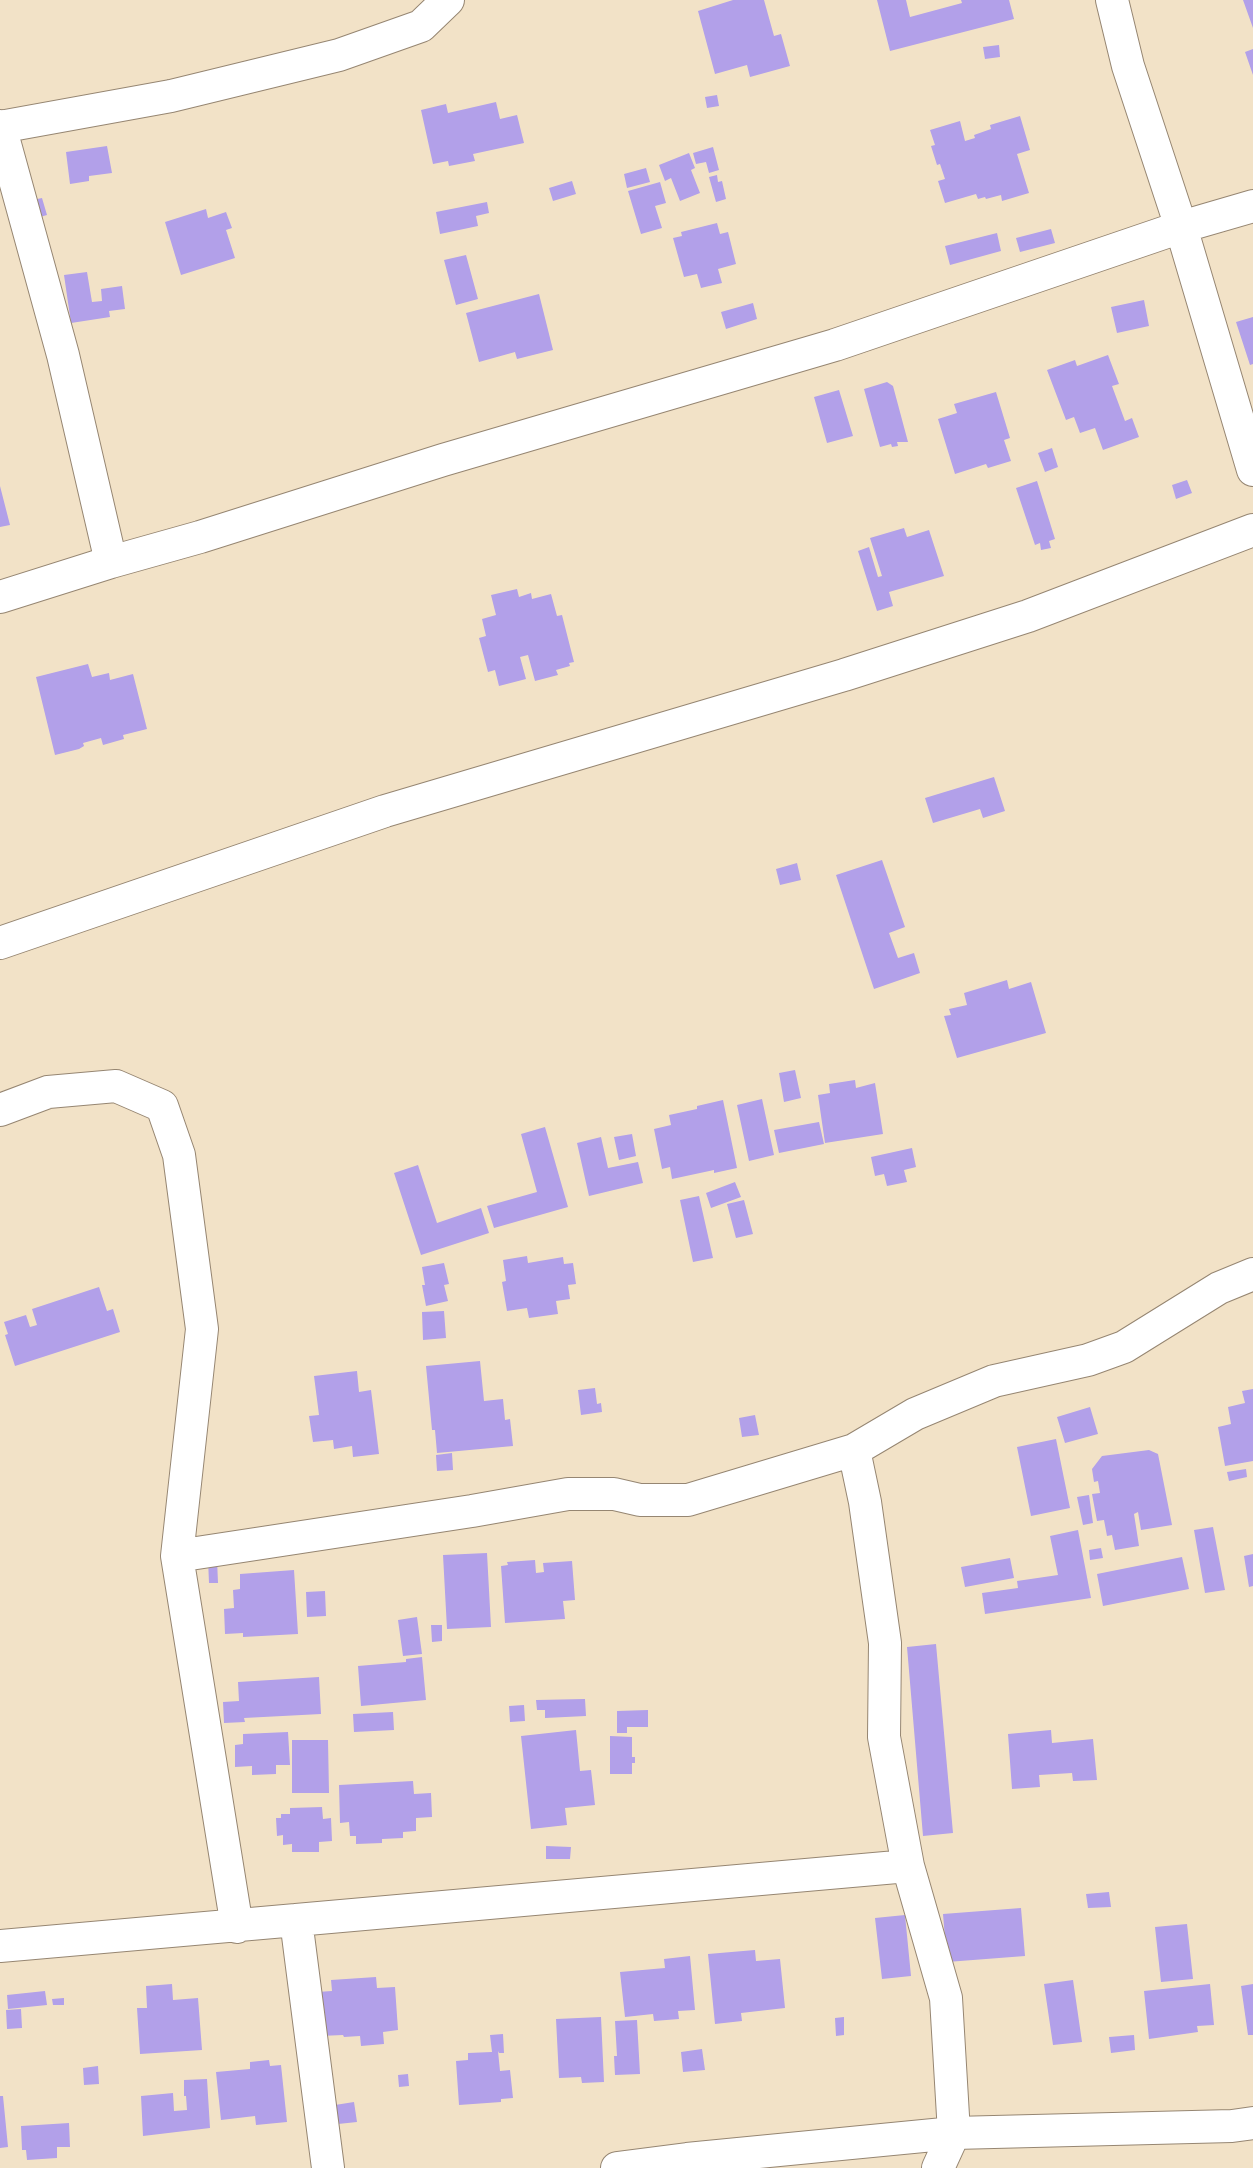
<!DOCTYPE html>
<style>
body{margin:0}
canvas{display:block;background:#f2e2c7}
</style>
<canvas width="1253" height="2168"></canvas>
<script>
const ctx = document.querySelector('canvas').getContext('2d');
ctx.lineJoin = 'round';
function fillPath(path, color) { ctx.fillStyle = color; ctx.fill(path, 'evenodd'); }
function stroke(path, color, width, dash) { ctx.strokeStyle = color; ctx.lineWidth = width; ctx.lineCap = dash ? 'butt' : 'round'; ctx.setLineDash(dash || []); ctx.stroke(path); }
const building = new Path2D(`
 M733 0H764L774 36 781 34 790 66 750 77 747 65 715 74 698 11Z
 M877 0H906L910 17 962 3 961 0H1009L1014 19 890 51Z
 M1243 0H1253V28Z
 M999 45 1000 57 985 59 983 47Z
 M1253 49V75L1245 52Z
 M717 95 719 106 707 108 705 97Z
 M496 102 500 119 517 115 524 143 473 154 475 161 449 166 448 161 433 164 421 110 446 104 448 113Z
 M1020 116 1030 150 1017 154 1029 193 1002 201 1001 195 986 199 985 197 978 199 976 194 945 203 938 181 945 179 940 164 937 165 931 146 935 145 930 130 960 121 965 141 975 138 974 135 991 129 990 125Z
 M107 146 112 173 89 176V181L70 184 66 152Z
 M713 147 719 170 709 173 706 162 696 164 693 153Z
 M689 153 695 168 691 170 700 193 680 201 671 178 665 181 659 165Z
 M646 168 650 182 627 188 624 174Z
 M717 175 718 182 722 181 726 199 716 202 709 177Z
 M572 181 576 194 553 201 549 188Z
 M660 182 666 203 655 206 662 228 641 234 628 191Z
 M42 198 47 215 33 219 28 201Z
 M487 202 489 213 476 216 478 226 440 234 436 212Z
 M206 209 208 218 226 212 232 228 226 230 235 258 181 275 165 222Z
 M717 223 720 234 728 232 736 264 718 269 722 283 701 288 697 274 684 277 673 238 682 236 681 232Z
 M1051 229 1055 243 1020 252 1016 238Z
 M997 233 1001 251 950 265 945 246Z
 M466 255 478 299 456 305 444 260Z
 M87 272 92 302 102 301 101 289 122 286 125 309 109 311 110 317 71 323 64 275Z
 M539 294 553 350 517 359 515 352 479 362 466 313Z
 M1144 300 1149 326 1117 333 1111 307Z
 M753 303 757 319 726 329 721 312Z
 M1253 317V364L1250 365 1236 322Z
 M1108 355 1119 384 1112 386 1125 421 1132 418 1139 437 1103 450 1095 428 1080 433 1074 417 1066 420 1047 370 1075 360 1077 366Z
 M887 382 893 386 908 442H897L898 446 892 447 891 444 880 447 864 389Z
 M839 390 853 436 827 443 814 397Z
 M996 392 1010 438 1004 440 1011 461 988 468 986 464 955 474 938 419 957 413 954 404Z
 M1052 448 1058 467 1045 472 1038 453Z
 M1187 480 1192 493 1176 499 1172 485Z
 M1037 481 1055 539 1049 541 1051 548 1041 550 1040 543 1035 545 1016 488Z
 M0 486 10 525 0 527Z
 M904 528 907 537 929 530 944 576 889 592 893 606 877 611 858 551 869 547 878 577 882 576 870 538Z
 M517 589 519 597 531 593 532 599 551 594 557 616 562 615 574 662 569 663 570 666 556 670 558 675 535 681 528 655 520 657 526 679 499 686 495 670 488 672 479 638 486 636 482 619 496 615 491 595Z
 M88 664 92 677 109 673 110 680 133 674 147 729 123 735 124 739 103 745 101 738 83 743 84 746 79 749 55 755 36 677Z
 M994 777 1005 811 983 818 980 809 933 823 925 798Z
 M882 860 905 927 889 933 898 958 914 953 920 973 874 989 836 875Z
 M797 863 801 880 780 885 776 869Z
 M1007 980 1009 989 1031 982 1046 1033 957 1058 944 1016 951 1015 949 1009 967 1005 964 993Z
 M795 1070 801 1098 784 1102 779 1073Z
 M855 1080 856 1088 875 1083 883 1134 825 1143 818 1095 830 1093 829 1084Z
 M762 1099 774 1155 749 1161 737 1105Z
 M723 1100 737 1168 714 1173V1170L672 1179 670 1167 662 1169 654 1129 671 1125 669 1115 697 1109V1106Z
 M819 1122 824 1144 779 1153 774 1130Z
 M545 1127 568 1207 494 1228 487 1206 537 1192 521 1134Z
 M632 1134 636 1156 619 1160 614 1137Z
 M601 1137 608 1168 638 1162 643 1183 589 1196 577 1143Z
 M912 1148 916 1167 904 1170 907 1182 887 1186 884 1174 875 1176 871 1157Z
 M418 1165 437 1223 481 1208 489 1233 421 1255 394 1173Z
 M735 1182 741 1197 711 1208 706 1193Z
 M699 1196 713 1258 693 1262 680 1200Z
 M744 1200 753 1234 736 1238 727 1204Z
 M527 1256 528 1263 563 1257 564 1264 573 1263 576 1284 568 1285 570 1299 556 1301 558 1314 529 1318 527 1308 507 1311 502 1282 506 1281 503 1260Z
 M444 1263 449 1284 444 1285 448 1301 426 1306 422 1285H425L422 1267Z
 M99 1287 107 1311 113 1309 120 1332 15 1366 5 1335 8 1334 4 1322 26 1315 30 1327 37 1325 32 1309Z
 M444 1311 446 1338 423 1340 422 1312Z
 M480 1361 484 1401 503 1399 505 1420 510 1419 513 1446 437 1453 435 1430H432L426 1366Z
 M357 1371 359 1392 371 1390 379 1454 353 1457 352 1446 334 1449 333 1440 313 1442 309 1416 319 1415 314 1376Z
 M595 1388 597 1404 601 1403 602 1412 581 1415 578 1390Z
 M1253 1389V1461L1225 1466 1218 1427 1231 1424 1228 1407 1245 1403 1242 1391Z
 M1090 1407 1098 1434 1065 1443 1057 1417Z
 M755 1415 759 1435 742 1437 739 1418Z
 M1056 1439 1070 1508 1031 1516 1017 1447Z
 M1149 1450 1158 1454 1172 1525 1141 1530 1138 1512 1134 1514 1139 1546 1115 1550 1112 1535 1107 1536 1104 1520 1097 1521 1092 1494 1100 1493 1098 1481 1094 1482 1092 1469 1102 1456Z
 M452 1453 453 1470 437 1471 436 1455Z
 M1246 1469 1247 1477 1229 1481 1227 1472Z
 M1089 1495 1093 1523 1083 1525 1077 1497Z
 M1213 1527 1225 1590 1205 1593 1194 1530Z
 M1078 1530 1091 1598 985 1614 982 1593 1018 1588 1017 1581 1058 1575 1050 1536Z
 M1101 1548 1103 1558 1090 1560 1089 1550Z
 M487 1553 491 1627 447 1629 443 1555Z
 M1253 1554V1586L1249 1587 1244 1556Z
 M1182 1557 1189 1589 1103 1606 1097 1574Z
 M1010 1558 1014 1578 965 1587 961 1567Z
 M208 1559H217L218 1583H209Z
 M535 1560 536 1573 544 1572 543 1563 572 1561 575 1600 563 1601 565 1619 505 1623 501 1566 508 1565 507 1562Z
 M294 1570 298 1634 243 1637V1633L225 1634 224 1609 234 1608 233 1590 240 1589V1574Z
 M325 1591 326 1616 307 1617 306 1592Z
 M417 1617 422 1654 403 1656 398 1620Z
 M431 1625H442V1641L432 1642Z
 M936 1644 953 1833 923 1836 907 1647Z
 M422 1657 426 1700 361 1706 358 1666 406 1662V1659Z
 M319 1677 321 1714 244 1718 245 1722 224 1723 223 1702 239 1701 238 1682Z
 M585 1699 586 1716 545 1718V1710H537L536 1700Z
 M524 1705 525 1721 510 1722 509 1706Z
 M648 1710V1727H627V1733H617V1711Z
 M393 1712 394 1730 354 1732 353 1714Z
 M576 1730 580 1771 591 1770 595 1805 565 1808 567 1825 531 1829 521 1736Z
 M1051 1730 1052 1743 1093 1739 1097 1780 1073 1781 1072 1773 1039 1775 1040 1787 1012 1789 1008 1734Z
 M288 1732 290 1765H276V1774L252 1775V1766L235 1767V1745L243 1744V1734Z
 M610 1736 632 1737V1757H635V1763H632V1774H610Z
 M292 1740H328L329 1793H292Z
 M413 1781 414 1794 431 1793 432 1817 416 1818V1831L403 1832V1838L382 1839V1843L356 1844V1836H350L349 1822 340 1823 339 1785Z
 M322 1807 323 1819 331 1818 332 1841 319 1842V1852H292V1844L283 1845V1835L277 1836 276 1818H281V1814H290V1808Z
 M546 1846 571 1847 570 1859H546Z
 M1109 1892 1111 1907 1088 1908 1086 1894Z
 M1021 1908 1025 1956 947 1962 943 1914Z
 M905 1915 911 1976 882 1979 875 1918Z
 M1187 1924 1193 1979 1161 1982 1155 1927Z
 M755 1950 756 1961 780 1959 785 2008 741 2013 742 2021 715 2024 708 1954Z
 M690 1956 695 2010 678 2011 679 2019 654 2021 653 2014 625 2017 620 1972 665 1968 664 1959Z
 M376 1977 377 1988 395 1987 398 2030 383 2032 384 2044 361 2046 360 2036 344 2037 343 2035 320 2036 317 1992 332 1991 331 1980Z
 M1073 1980 1082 2042 1053 2045 1044 1984Z
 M172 1984 173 2000 198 1998 202 2050 140 2054 137 2008H147L146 1986Z
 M1210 1984 1214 2025 1197 2026 1198 2032 1149 2039 1144 1991Z
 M1253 1984V2035H1248L1241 1986Z
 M45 1991 47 2005 8 2009 7 1995Z
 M64 1998V2005H53L52 1999Z
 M21 2009 22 2028 7 2029 6 2010Z
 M601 2017 604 2082 582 2083 581 2077 559 2078 556 2019Z
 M844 2017V2035L836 2036 835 2018Z
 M637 2020 640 2074 615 2075 614 2056H617L615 2021Z
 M503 2034 504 2053H499L498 2051 500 2071 510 2070 513 2098 501 2099V2102L459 2105 456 2061 468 2060V2053L492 2052 490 2035Z
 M1134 2035 1135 2050 1111 2053 1109 2037Z
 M702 2049 705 2070 683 2072 681 2052Z
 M269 2060 270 2066 281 2065 287 2122 256 2125 255 2116 221 2120 216 2072 250 2069V2062Z
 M98 2066 99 2084 84 2085 83 2068Z
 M408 2074 409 2086 399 2087 398 2075Z
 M207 2079 210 2128 143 2136 141 2096 173 2093 174 2111 187 2110 186 2096H184V2080Z
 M0 2096H3L8 2147 0 2148Z
 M354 2102 357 2122 338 2124 335 2105Z
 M69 2123 70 2147H57V2158L27 2160 26 2150H22L21 2126Z`);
const minor = new Path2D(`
 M1112 0 1128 66 1181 227 1253 470
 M0 126 63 355 111 562
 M0 127 171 96 339 55 421 26 448 0
 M0 597 111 562 200 537 443 460 835 345 1181 227 1253 206
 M0 943 385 811 844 675 1028 616 1253 530
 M0 1110 48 1092 116 1086 162 1106 179 1155 202 1329 177 1556 237 1927
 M854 1450 865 1502 885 1643 884 1737 908 1866 946 1998 954 2133 938 2168
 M177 1556 472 1511 568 1494H614L640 1500H688L854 1450 915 1414 994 1381 1088 1360 1124 1347 1219 1288 1253 1274
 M296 1920 908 1866
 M0 1946 296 1920 328 2168
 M617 2168 687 2159 954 2133 1232 2126 1253 2123`);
fillPath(building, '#b2a0e9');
stroke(minor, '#968672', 34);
stroke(minor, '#fff', 32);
</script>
